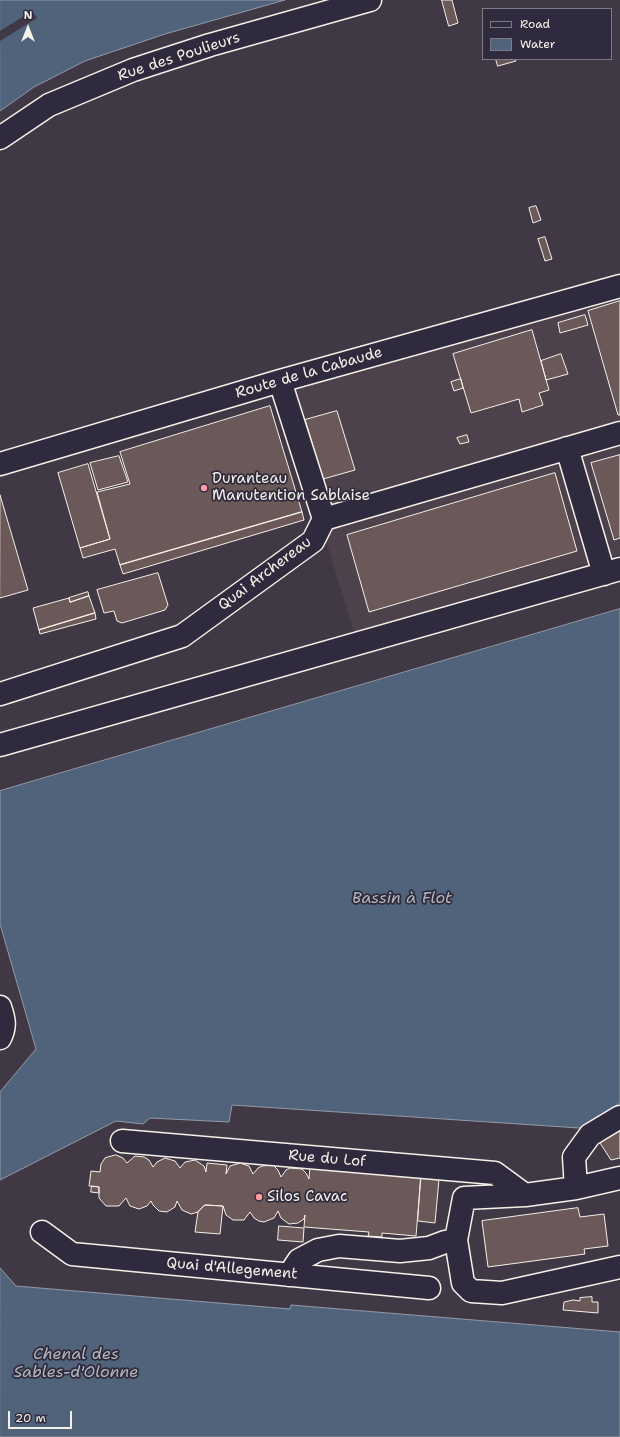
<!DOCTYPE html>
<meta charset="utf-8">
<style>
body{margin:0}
#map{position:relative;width:620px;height:1437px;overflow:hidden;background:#413845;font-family:"Shantell Sans",sans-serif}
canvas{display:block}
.legend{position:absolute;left:482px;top:8px;width:130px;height:52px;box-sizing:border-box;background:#2f2a3d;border:1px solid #7e7a81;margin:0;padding:5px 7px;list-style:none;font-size:12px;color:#f4f1e8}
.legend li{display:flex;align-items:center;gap:8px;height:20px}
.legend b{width:20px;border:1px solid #7e7a81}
.north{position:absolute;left:8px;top:8px;width:40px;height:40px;-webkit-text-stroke:3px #2f2a3d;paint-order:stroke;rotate:0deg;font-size:11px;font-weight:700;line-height:16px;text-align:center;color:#f4f1e8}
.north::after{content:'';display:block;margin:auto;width:14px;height:18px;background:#f4f1e8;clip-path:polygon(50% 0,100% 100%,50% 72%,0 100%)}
.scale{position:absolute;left:8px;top:1411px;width:64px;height:18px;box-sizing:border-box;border:2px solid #f4f1e8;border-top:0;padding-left:5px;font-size:12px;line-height:14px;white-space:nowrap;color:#f4f1e8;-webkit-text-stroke:3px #2f2a3d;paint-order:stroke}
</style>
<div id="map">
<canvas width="620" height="1437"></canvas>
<ul class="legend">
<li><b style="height:5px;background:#2f2a3d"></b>Road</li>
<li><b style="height:11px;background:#51627b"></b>Water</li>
</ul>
<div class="north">N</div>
<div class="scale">20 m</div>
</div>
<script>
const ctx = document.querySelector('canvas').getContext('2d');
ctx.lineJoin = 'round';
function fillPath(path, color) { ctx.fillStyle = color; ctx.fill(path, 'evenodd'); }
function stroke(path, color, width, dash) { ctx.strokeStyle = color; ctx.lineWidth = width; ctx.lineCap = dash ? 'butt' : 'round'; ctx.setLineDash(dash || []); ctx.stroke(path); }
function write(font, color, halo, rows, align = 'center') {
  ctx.font = font + ' "Shantell Sans",sans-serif'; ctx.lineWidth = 3.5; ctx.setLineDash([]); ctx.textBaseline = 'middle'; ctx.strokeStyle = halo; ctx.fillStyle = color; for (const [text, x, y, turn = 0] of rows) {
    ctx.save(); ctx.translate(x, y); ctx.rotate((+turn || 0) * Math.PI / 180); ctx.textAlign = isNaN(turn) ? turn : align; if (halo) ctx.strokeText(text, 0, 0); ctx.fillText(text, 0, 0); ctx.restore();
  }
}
const built = new Path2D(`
 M620 283V554L354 632 274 372Z`);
const water = new Path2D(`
 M0 0H285L165 34 85 61 34 87 0 111Z
 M620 609V1103L579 1128 232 1105 229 1122 150 1118 143 1124 116 1121 0 1180V1092L36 1049 0 924V791Z
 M0 1268 16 1286 290 1309 291 1305 620 1332V1437H0Z`);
const pier = new Path2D(`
 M32 11 37 18 0 41V31Z`);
const building = new Path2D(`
 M442 0H452L458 23 449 26Z
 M496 59H515L516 61 498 66Z
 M536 206 541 220 533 223 529 208Z
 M545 237 552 259 545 261 538 239Z
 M620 301V415H618L588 311Z
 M585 315 588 325 560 333 558 323Z
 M532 330 549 390 539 393 543 405 522 412 519 399 471 413 453 354Z
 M561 354 568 374 546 380 541 361Z
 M461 379 463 388 454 391 451 382Z
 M270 406 302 512 120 565 115 549 83 558 80 548 110 539 97 492 130 484 120 452Z
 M337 411 355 470 323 479 305 420Z
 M467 435 469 442 460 444 457 438Z
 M620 455V538L614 540 591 463Z
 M119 456 128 482 98 490 90 463Z
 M88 464 110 539 80 548 58 473Z
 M555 473 577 551 369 612 347 535Z
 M0 495 28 590 0 598Z
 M302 512 304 520 123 574 120 565Z
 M158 573 168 605 165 610 122 623 117 621 114 611 104 613 97 590Z
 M88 592 89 596 70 602 69 598Z
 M89 596 95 613 39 630 33 608 69 598 70 602Z
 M95 613 96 619 40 634 39 630Z
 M620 1131V1158L611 1160 600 1143Z
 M116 1155 123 1158 127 1163 135 1156 144 1157 149 1160 153 1167 157 1162 165 1158 175 1161 180 1168 185 1162 195 1160 204 1166 206 1172 207 1163 227 1165 226 1174 230 1166 240 1163 249 1166 253 1174 258 1168 262 1166 273 1165 278 1170 281 1177 286 1170 290 1168 302 1169 306 1173 309 1179 310 1166 421 1176 416 1236 382 1233V1237L368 1236 369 1232 304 1227 305 1215 304 1219 298 1223 289 1224 281 1218 278 1211 274 1218 264 1222 259 1221 254 1218 250 1212 244 1220H233L226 1215 223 1206 205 1205 198 1212 191 1214 182 1210 177 1201 175 1207 167 1212 159 1211 153 1205 151 1201 147 1206 139 1209 130 1206 126 1198 119 1206H106L99 1198V1187L89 1186 91 1171 100 1172 101 1164 105 1158Z
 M421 1177 439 1179 435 1223 418 1221Z
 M92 1186 99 1187V1193L91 1192Z
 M205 1205 223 1206 220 1234 195 1232 198 1212Z
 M578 1208 580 1217 604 1214 608 1246 584 1249 585 1254 488 1267 482 1221Z
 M279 1226 304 1228 303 1242 278 1240Z
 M592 1297V1302H598V1313L563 1310 564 1302 573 1300 580 1301V1298Z`);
const minor = new Path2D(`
 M0 138 49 105 133 70 210 45 370 0
 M280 381 324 519
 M567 448 604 574
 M0 464 280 381 620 286
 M0 694 182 636 313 541 324 519 620 433
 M0 745 620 569
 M0 1007C4 1019 6 1026 0 1038
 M122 1141 495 1173 525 1195
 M620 1178 576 1188 525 1195 464 1198 456 1240 463 1283 471 1291 502 1293 620 1267
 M576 1188 574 1157 590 1135 620 1117
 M42 1232 72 1254 429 1288
 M289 1275 299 1260 318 1250 339 1246 400 1251 429 1248 445 1242 456 1240`);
const markers = [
 [204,488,4,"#ff9aa2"],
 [259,1197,4,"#ff9aa2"]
];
const streetNames = [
 ["Rue des Poulieurs",179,57,-18],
 ["Route de la Cabaude",309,373,-16],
 ["Quai Archereau",265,574,-37],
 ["Rue du Lof",327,1159,5],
 ["Quai d'Allegement",232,1269,5]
];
const poiNames = [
 ["Duranteau",212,479],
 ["Manutention Sablaise",212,496],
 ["Silos Cavac",267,1197]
];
const waterNames = [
 ["Bassin à Flot",402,899],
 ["Chenal des",76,1355],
 ["Sables-d'Olonne",76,1373]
];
fillPath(built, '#4d424b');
fillPath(water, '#51627b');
stroke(water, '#929ba7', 1);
fillPath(pier, '#413845');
fillPath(building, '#6a5958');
stroke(building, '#f4f1e8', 1);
stroke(minor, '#f4f1e8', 25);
stroke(minor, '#2f2a3d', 22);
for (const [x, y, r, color] of markers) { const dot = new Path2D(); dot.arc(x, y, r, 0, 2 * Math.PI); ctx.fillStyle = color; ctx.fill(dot); stroke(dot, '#2f2a3d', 1.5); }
write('15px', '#f4f1e8', '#2f2a3d', streetNames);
write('15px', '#f4f1e8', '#2f2a3d', poiNames, 'left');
write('italic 16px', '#b3b8bc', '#2f2a3d', waterNames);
</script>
